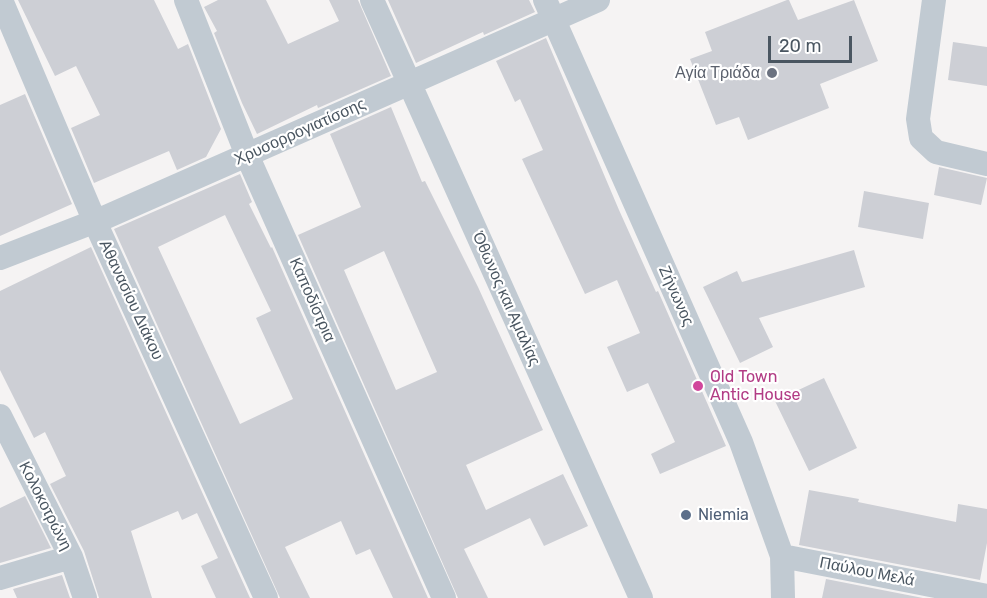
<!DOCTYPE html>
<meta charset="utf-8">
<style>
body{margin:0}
#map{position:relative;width:987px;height:598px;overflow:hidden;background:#f5f3f3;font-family:Rubik,sans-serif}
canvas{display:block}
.scale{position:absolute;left:768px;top:36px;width:84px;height:27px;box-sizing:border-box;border:3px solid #4a5661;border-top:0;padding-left:8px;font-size:18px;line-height:21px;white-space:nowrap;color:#4a5661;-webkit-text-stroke:4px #fff;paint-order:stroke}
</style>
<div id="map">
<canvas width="987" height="598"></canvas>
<div class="scale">20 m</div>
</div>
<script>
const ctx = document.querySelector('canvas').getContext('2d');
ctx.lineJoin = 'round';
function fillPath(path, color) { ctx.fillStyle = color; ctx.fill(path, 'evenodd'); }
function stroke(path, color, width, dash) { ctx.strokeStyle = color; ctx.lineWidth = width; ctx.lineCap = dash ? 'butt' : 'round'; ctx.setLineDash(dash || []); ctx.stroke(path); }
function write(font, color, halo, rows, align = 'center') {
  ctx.font = font + ' Rubik,sans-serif'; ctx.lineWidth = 4.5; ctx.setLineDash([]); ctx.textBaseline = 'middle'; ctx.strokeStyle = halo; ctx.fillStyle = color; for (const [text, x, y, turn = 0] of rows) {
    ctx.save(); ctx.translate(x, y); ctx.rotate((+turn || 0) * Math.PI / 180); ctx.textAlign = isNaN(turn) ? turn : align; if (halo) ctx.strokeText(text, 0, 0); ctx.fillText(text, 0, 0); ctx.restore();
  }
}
const building = new Path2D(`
 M18 0H154L178 49 188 44 221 129 206 157 177 170 169 151 94 183 71 128 100 115 76 66 55 76Z
 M218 0H266L288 44 339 21 329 0H358L391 76 318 108 317 105 257 134 242 103 214 33 217 31 204 7Z
 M388 0H529L535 12 484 35 483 32 416 63Z
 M787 0H789L798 20 854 0 878 61 820 84 829 108 748 140 739 117 716 125 690 59 712 51 705 32Z
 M546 38 619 210 656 292 658 291 726 446 660 474 651 454 675 442 648 383 627 392 607 347 640 333 617 280 585 294 522 159 543 150 520 99 515 102 496 61Z
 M953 42 987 47V86L948 80Z
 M25 94 72 204 0 236V105Z
 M391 107 422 182 425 181 478 287 543 430 466 465 486 510 563 474 588 526 544 546 530 518 464 549 488 598H458L298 235 361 207 330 134ZM384 251 437 372 396 390 344 270Z
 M939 167 987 178 981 205 934 195Z
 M240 174 252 202 249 204 271 248 272 247 428 598H393L370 549 356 555 341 521 285 547 310 598H280L114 229ZM225 215 271 311 256 318 293 399 240 424 158 247Z
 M864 191 929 203 923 239 858 227Z
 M91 247 250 598H216L201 566 218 558 197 513 182 520 178 511 131 531 152 598H99L84 551 50 484 66 476 45 432 34 438 0 370V291Z
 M854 250 865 287 759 318 773 347 740 363 703 287 737 271 742 282Z
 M824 378 857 448 809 471 775 401Z
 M809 490 859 499 858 502 956 522 958 504 987 509V543L980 580 799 545Z
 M25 496 51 548 0 563V508Z
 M62 575 70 598H17L13 589Z
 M826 579 923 598H822Z`);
const minor = new Path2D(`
 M1 0 95 222 266 598
 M186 0 247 155 444 598
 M372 0 641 598
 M545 0 741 442 782 556 783 598
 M934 0 918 119 921 138 936 152 987 164
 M0 258 106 217 598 0
 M0 416 71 557 85 598
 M782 556 987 596
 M0 578 71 557`);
const markers = [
 [772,73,6,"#6b7280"],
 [698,386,6,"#d1479c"],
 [686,515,6,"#5c6f8a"]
];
const worshipNames = [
 ["Αγία Τριάδα",760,73]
];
const streetNames = [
 ["Χρυσορρογιατίσσης",300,132,-24],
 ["Ζήνωνος",676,296,66],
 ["Όθωνος και Αμαλίας",506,299,66],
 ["Αθανασίου Διάκου",131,300,65],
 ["Καποδίστρια",312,300,66],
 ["Κολοκοτρώνη",45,506,63],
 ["Παύλου Μελά",867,572,11]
];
const hotelNames = [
 ["Old Town",710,377],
 ["Antic House",710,395]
];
const serviceNames = [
 ["Niemia",698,515]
];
fillPath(building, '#cdcfd5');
stroke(minor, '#c1cad2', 24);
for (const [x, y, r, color] of markers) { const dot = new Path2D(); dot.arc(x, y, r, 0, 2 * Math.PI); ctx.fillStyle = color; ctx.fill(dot); stroke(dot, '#fff', 2); }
write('16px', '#5b616d', '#fff', worshipNames, 'right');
write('16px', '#4a5661', '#fff', streetNames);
write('16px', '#b23c85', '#fff', hotelNames, 'left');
write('16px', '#4e5e75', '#fff', serviceNames, 'left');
</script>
